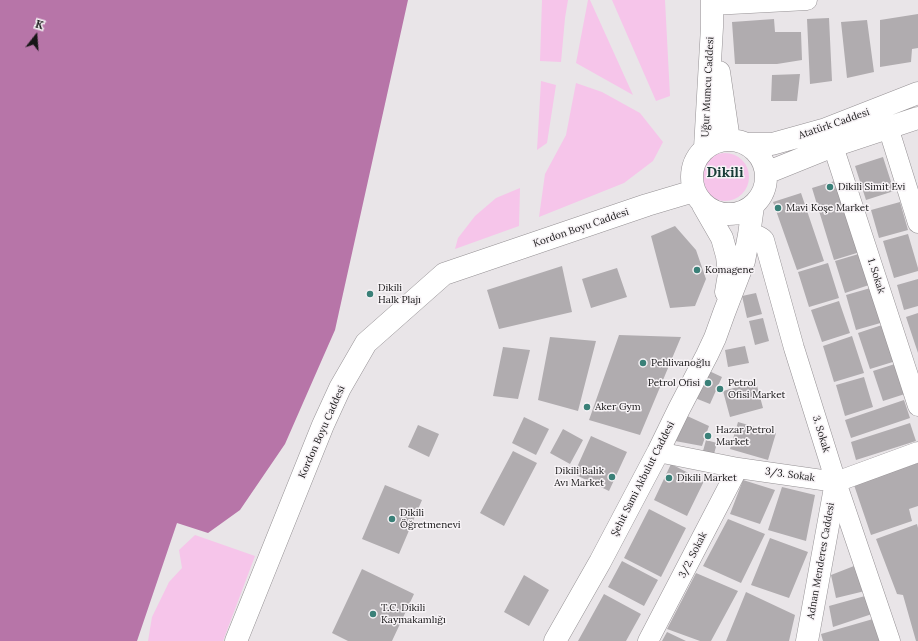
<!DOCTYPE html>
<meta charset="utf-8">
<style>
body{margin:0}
#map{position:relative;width:918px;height:641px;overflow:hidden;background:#e9e5e8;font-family:Lora,serif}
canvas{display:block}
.north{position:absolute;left:16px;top:16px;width:40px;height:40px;-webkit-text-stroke:3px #f7f3f6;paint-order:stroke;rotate:17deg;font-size:11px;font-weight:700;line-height:16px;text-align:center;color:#171617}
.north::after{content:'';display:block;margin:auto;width:14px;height:18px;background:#171617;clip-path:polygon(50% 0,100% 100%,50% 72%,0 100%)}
</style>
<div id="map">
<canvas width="918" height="641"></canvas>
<div class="north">K</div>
</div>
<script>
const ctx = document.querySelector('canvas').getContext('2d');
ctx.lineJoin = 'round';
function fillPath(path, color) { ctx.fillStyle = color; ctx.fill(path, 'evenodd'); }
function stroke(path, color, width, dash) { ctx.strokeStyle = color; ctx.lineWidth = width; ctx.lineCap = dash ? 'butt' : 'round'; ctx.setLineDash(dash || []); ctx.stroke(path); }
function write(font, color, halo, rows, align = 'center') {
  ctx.font = font + ' Lora,serif'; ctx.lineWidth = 3; ctx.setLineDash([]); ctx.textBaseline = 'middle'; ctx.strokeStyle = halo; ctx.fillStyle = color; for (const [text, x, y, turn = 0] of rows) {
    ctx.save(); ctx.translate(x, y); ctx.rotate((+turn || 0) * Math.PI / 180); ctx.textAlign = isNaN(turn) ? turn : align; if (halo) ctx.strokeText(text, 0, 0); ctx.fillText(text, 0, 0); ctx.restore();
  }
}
const green = new Path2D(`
 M542 0H568L565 18 561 62 540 61Z
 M588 0H590L633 95 576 63Z
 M612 0H665L670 96 656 101Z
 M541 81 556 85 547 143 537 150Z
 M576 83 602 92 640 113 663 142 653 161 624 183 539 217 545 174 566 135Z
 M701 177a24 24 0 1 1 48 0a24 24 0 1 1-48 0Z
 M520 188 519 226 455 249 458 238 475 216 496 198Z
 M195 535 255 556 223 641H148L152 617 169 582 182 568 179 550Z`);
const water = new Path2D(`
 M0 0H408L335 330 324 355 285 444 240 510 208 533 177 523 137 641H0Z`);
const building = new Path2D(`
 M918 14V48L912 49 911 62 880 67V20Z
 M829 18 832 81 810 84 807 19Z
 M774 19 775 32H801L802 60 777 64H735L732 22Z
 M867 20 874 72 847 78 841 22Z
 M800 74 797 101H771L772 75Z
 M883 157 894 191 866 200 855 166Z
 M838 180 860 252 834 260 812 188Z
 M801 193 824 261 797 270 773 202Z
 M900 202 908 230 879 238 871 210Z
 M675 226 696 250 706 279 695 306 670 308 651 236Z
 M908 234 918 268V271L894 278 883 241Z
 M862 253 872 284 845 293 835 261Z
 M828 263 839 298 809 307 798 272Z
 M562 266 572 312 499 329 487 290Z
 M617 268 627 297 591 308 582 279Z
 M918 279V306L904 310 897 285Z
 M874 287 884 322 856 330 846 295Z
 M756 293 762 314 747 318 742 296Z
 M839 301 850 333 822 342 811 310Z
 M918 313V353L906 317Z
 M763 318 769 341 755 345 749 321Z
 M885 324 896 361 870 369 858 333Z
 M619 335 681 337 640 435 589 420Z
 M852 336 864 373 834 382 823 346Z
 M550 337 596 341 578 411 538 400Z
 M745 346 749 363 728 367 725 350Z
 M503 347 530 350 518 399 493 396Z
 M898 363 908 393 883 401 873 371Z
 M707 370 722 377 710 404 695 398Z
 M864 377 873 407 845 416 836 385Z
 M756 382 763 408 730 417 723 391Z
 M904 400 910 418 851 438 845 420Z
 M685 415 709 426 702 446 675 441Z
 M524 417 549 429 536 455 512 443Z
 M738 422 776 433 768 460 730 449Z
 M910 423 916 441 856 460 851 442Z
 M418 425 439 434 429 457 408 447Z
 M563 429 583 440 570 464 550 453Z
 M591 436 627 452 609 491 574 474Z
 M706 440 717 443 714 454 703 451Z
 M513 451 537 463 504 526 480 513Z
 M918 463V506L909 509 912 521 871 535 854 485Z
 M671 464 704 481 687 516 654 500Z
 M743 480 775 490 760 524 730 514Z
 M385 485 422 500 399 554 362 539Z
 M782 487 815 495 806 541 768 530Z
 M649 509 686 528 661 577 624 558Z
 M728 519 765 534 741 583 703 566Z
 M917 524 918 528V641H916L903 595 897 594 876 539Z
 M770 538 808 552 789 598 751 585Z
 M622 561 658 580 644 606 608 587Z
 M854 566 865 591 836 598 831 575Z
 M362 569 414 594 392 641H348L332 633Z
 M696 573 738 591 711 641H700L667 629Z
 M524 575 549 590 529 626 504 612Z
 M746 592 795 615 789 641H726Z
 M604 594 641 614 626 641H578Z
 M865 596 872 614 833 627 829 606Z
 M873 619 881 641H823L821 634Z
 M667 632 686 641H662Z`);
const street = new Path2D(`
 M712 5 807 0
 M888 127 918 223
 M833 146 918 406
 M749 235C755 235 760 235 764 240L794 348 836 482 890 641
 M658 452 738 468 836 482 918 452
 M648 641 738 468`);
const secondary = new Path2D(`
 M719 72 729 140
 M692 177a37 37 0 1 1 74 0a37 37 0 1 1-74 0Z
 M747 144H772L826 129 918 93
 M705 148 712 27V0
 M766 173 833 146 918 118
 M703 205 722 238 727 256 729 274 726 292
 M236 641 323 425 340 388 366 343 444 274 647 205 694 191
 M555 641 600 562 658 452 679 409 707 355 715 338 724 313 744 261 749 235 753 206
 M807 641 836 482`);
const markers = [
 [830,187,4,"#3a8078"],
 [778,208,4,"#3a8078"],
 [697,270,4,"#3a8078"],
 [370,294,4,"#3a8078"],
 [643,363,4,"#3a8078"],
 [708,383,4,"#3a8078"],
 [720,389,4,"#3a8078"],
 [587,407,4,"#3a8078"],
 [708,436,4,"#3a8078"],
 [612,477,4,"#3a8078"],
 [669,478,4,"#3a8078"],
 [392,519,4,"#3a8078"],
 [373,614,4,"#3a8078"]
];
const streetNames = [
 ["Uğur Mumcu Caddesi",708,87,-87],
 ["Atatürk Caddesi",834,124,-19],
 ["Kordon Boyu Caddesi",581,228,-19],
 ["1. Sokak",876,276,72],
 ["Kordon Boyu Caddesi",322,432,-66],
 ["3. Sokak",821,434,73],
 ["3/3. Sokak",790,475,8],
 ["Şehit Sami Akbulut Caddesi",643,479,-63],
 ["3/2. Sokak",693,555,-63],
 ["Adnan Menderes Caddesi",821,561,-80]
];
const poiNames = [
 ["Dikili Simit Evi",838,187],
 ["Mavi Koşe Market",786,208],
 ["Komagene",705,270],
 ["Dikili",378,288],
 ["Halk Plajı",378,300],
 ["Pehlivanoğlu",651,363],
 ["Petrol Ofisi",700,383,"right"],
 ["Petrol",728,383],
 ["Ofisi Market",728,395],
 ["Aker Gym",595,407],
 ["Hazar Petrol",716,430],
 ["Market",716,442],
 ["Dikili Balık",604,471,"right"],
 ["Avı Market",604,483,"right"],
 ["Dikili Market",677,478],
 ["Dikili",400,513],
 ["Öğretmenevi",400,525],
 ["T.C. Dikili",381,608],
 ["Kaymakamlığı",381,620]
];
const districtNames = [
 ["Dikili",725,173]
];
fillPath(green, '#f6c5ea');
fillPath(water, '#b775a8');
fillPath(building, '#b0acaf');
stroke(street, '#959194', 21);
stroke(secondary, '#959194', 23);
stroke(street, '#fff', 20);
stroke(secondary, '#fff', 22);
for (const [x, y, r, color] of markers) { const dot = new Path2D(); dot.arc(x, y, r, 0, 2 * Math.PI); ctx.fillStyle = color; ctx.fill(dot); stroke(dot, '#f7f3f6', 1.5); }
write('10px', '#171617', '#f7f3f6', streetNames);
write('10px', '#171617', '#f7f3f6', poiNames, 'left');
write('bold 14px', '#1a3c38', '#f7f3f6', districtNames);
</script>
